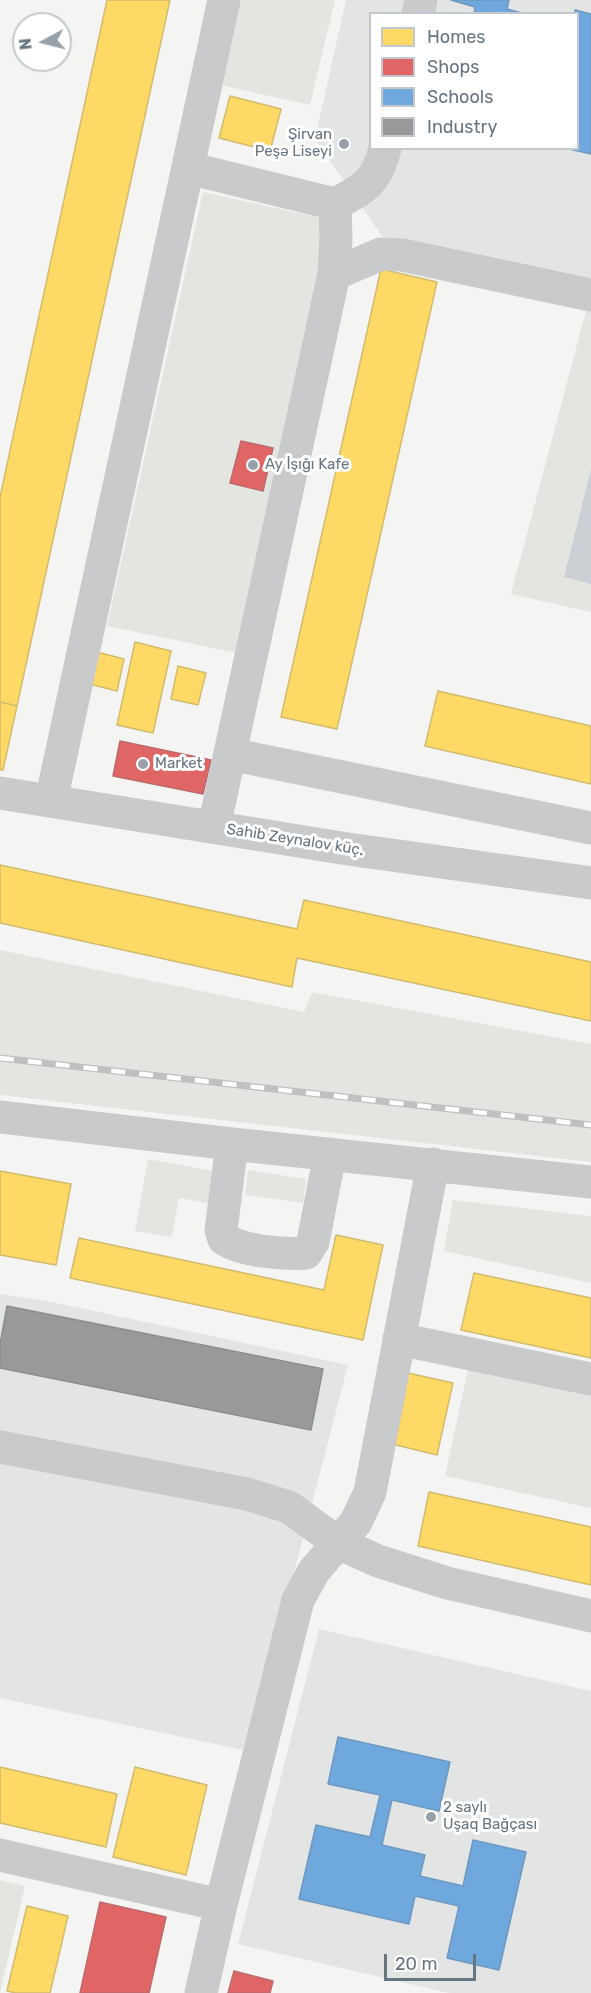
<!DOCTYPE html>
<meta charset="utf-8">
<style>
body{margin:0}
#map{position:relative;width:591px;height:1993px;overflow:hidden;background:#f4f4f3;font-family:Rubik,sans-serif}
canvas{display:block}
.legend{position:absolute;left:369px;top:12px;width:210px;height:138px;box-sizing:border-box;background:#fff;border:2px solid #c2c8cd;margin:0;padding:8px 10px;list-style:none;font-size:18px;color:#677581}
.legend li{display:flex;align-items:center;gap:12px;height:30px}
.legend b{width:30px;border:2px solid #c2c8cd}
.north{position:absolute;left:12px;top:12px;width:60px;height:60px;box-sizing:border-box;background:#fff;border:2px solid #c2c8cd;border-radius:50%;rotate:263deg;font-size:16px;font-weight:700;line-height:24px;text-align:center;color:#677581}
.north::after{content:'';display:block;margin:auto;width:21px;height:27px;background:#98a1a9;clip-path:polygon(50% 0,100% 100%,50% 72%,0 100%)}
.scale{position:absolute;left:384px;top:1954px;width:92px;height:27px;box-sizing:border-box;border:3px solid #677581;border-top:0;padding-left:8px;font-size:18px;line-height:21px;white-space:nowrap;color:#677581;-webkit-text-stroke:4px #fff;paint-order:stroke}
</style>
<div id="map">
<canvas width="591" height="1993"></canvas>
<ul class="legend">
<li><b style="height:16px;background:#ffd966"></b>Homes</li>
<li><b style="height:16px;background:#e06666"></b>Shops</li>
<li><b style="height:16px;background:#6fa8dc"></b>Schools</li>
<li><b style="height:16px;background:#999"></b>Industry</li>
</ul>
<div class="north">N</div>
<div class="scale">20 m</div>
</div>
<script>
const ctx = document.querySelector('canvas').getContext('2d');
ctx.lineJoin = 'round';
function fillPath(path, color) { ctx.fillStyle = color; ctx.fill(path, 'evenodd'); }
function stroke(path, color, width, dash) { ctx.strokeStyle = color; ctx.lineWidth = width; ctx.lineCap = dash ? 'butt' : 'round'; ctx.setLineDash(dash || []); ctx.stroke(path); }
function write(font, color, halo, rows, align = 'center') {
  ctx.font = font + ' Rubik,sans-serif'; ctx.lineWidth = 6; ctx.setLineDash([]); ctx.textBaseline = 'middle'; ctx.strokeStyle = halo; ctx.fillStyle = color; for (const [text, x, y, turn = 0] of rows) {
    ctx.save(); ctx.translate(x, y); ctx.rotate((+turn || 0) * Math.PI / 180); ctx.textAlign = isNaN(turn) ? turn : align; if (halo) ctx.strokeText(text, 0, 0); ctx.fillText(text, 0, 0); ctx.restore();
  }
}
const built = new Path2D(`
 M346 0H591V284L384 239 315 139ZM370 14H578V148H370Z
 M0 1294 52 1302 348 1365 296 1565 243 1750 0 1698Z
 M319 1629 591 1691V1993H449L238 1944Z`);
const green = new Path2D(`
 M238 0H335L310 105 220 85Z
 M203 192 322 218 323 255 237 653 107 626Z
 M587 307 591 308V612L511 594Z
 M0 950 304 1012 312 992 591 1044V1162L0 1095Z
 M148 1159 214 1171 208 1203 179 1198 172 1237 135 1231Z
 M248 1170 306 1179 303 1203 245 1195Z
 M453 1200 591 1216V1283L444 1251Z
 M468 1369 591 1395V1508L445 1476Z
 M0 1880 25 1886 0 1993Z`);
const water = new Path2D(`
 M591 469V584L564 577Z`);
const homes = new Path2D(`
 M107 0H170L17 706 0 702V497Z
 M230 96 281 109 270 151 219 138Z
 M381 269 437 282 337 729 281 717Z
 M135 642 171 651 153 733 117 725Z
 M97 652 124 659 117 691 89 684Z
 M178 666 206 673 198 705 171 699Z
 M438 691 591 726V784L425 746Z
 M0 702 17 706 3 770H0Z
 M0 865 297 929 304 900 591 962V1021L297 958 292 987 0 923Z
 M0 1171 71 1184 56 1265 0 1255Z
 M336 1235 383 1245 363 1340 70 1278 79 1238 324 1290Z
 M474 1273 591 1298V1358L461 1330Z
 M408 1373 453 1383 437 1455 392 1444Z
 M429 1492 591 1527V1585L418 1546Z
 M0 1767 117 1794 106 1847 0 1823Z
 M135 1767 207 1785 186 1875 113 1857Z
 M27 1906 68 1916 50 1993H16L7 1991Z`);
const shops = new Path2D(`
 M241 441 273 448 263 491 230 483Z
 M120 741 211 760 203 794 113 776Z
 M100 1902 166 1917 149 1993H80Z
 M234 1971 273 1981 270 1993H228Z`);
const schools = new Path2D(`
 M451 0H509L507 9 525 14H474L475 7Z
 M575 10 591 14V154L565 148H578V14H575Z
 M338 1737 450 1762 439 1811 392 1800 382 1845 425 1855 420 1876 463 1886 473 1840 526 1852 499 1970 447 1958 459 1906 415 1896 409 1924 299 1899 316 1825 370 1837 380 1795 328 1784Z`);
const industry = new Path2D(`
 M7 1306 323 1369 311 1430 0 1368V1344Z`);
const minor = new Path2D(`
 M418 14 421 0
 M188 168 335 204C364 189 377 182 385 148
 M334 274 381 254 402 255 591 295
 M230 754 591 828
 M0 793 348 849 591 883
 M51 801 224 0
 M214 827 334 274 336 239 335 204
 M0 1117 232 1144 591 1182
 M232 1144 221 1230 224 1239C242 1251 284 1255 306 1253L313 1242 330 1154
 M399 1339 591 1379
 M0 1447 247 1494 289 1507 338 1543 378 1561 447 1583 591 1616
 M0 1855 221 1905
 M201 1993 221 1905 298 1600 314 1571 356 1522 370 1492 433 1164`);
const rail = new Path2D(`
 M0 1058 591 1125`);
const markers = [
 [344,144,6,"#98a1a9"],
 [253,465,6,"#98a1a9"],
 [143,764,6,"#98a1a9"],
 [431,1817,6,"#98a1a9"]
];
const poiNames = [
 ["Şirvan",332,135,"right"],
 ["Peşə Liseyi",332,152,"right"],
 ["Ay İşığı Kafe",265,465],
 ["Market",155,764],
 ["2 saylı",443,1808],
 ["Uşaq Bağçası",443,1825]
];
const streetNames = [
 ["Sahib Zeynalov küç.",295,840,9]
];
fillPath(built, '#e3e4e4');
fillPath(green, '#e3e6e0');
fillPath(water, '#cad0d4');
fillPath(homes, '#ffd966');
stroke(homes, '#d1bb6e', 1.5);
fillPath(shops, '#e06666');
stroke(shops, '#bc6a6e', 1.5);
fillPath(schools, '#6fa8dc');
stroke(schools, '#6d99c1', 1.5);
fillPath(industry, '#999');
stroke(industry, '#8a8e92', 1.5);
stroke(minor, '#c9cacb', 33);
stroke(rail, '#bfc0c1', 7);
stroke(rail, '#fff', 4.5, [14]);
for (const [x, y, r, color] of markers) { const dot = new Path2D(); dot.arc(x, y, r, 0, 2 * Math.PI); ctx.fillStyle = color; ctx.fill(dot); stroke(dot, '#fff', 2); }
write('15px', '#677581', '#fff', poiNames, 'left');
write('15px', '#677581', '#fff', streetNames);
</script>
